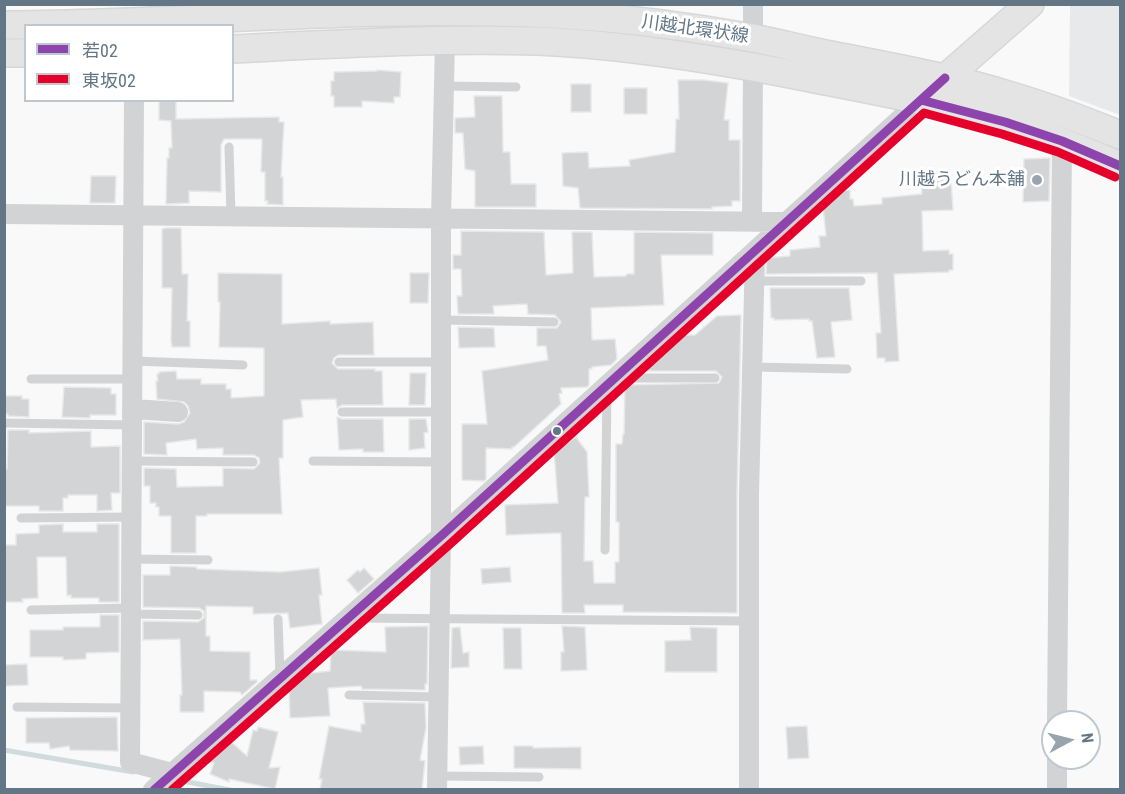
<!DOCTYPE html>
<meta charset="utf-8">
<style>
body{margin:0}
#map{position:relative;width:1125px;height:794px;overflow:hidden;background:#f9f9f9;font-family:"Roboto Condensed","Noto Sans JP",sans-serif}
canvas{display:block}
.frame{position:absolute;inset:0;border:6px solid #627686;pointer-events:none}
.legend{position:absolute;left:24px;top:24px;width:210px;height:78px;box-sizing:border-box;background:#fff;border:2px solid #c0c8cf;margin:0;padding:8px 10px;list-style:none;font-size:18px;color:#627686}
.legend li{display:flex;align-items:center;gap:12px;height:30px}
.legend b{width:30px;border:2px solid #c0c8cf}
.north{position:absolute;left:1041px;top:710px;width:60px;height:60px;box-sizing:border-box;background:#fff;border:2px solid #c0c8cf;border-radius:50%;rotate:83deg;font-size:16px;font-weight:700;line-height:24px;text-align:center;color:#627686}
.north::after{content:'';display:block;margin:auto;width:21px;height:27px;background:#97a4ae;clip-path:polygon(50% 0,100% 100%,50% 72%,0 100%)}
</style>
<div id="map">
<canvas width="1125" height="794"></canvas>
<div class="frame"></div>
<ul class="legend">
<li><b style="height:8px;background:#8e44ad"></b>若02</li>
<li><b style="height:8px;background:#e4002b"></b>東坂02</li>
</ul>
<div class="north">N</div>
</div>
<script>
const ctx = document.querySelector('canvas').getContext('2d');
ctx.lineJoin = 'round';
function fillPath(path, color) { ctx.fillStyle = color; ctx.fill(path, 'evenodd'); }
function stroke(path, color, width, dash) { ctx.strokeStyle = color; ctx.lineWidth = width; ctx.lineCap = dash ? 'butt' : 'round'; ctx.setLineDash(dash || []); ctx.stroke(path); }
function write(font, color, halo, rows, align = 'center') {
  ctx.font = font + ' "Roboto Condensed","Noto Sans JP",sans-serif'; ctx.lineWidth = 6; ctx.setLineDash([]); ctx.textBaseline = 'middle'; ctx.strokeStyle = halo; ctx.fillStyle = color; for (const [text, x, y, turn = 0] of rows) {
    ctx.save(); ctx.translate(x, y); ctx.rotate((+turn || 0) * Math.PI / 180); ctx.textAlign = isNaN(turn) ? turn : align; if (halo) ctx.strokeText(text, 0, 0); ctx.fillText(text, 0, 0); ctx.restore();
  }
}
const built = new Path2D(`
 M1070 5H1120V115L1069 96Z`);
const stream = new Path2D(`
 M4 750 133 772
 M172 779 230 790`);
const building = new Path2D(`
 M377 70 401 72 400 97H394V103L362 101V107H334V96H331V81H334V72L377 71Z
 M678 80H704L728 83 724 120H729V140H740V201H732V206L712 207V209L580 208 578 188 563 186 562 153 588 152 589 168 630 166 629 160 675 152 676 119H679Z
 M571 84H591V112H571Z
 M624 88H647V114H624Z
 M474 96H502L503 152H510L511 184H536V207H475V171L465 169 463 133H455V118L475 117Z
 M161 100H176V119L279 117V122H284L281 177H283V205L267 204 268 201H265V172H261L262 139H224L221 145V192L189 191V203L166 204 167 158H169V148H172L171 121 159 120V102Z
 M1050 158 1049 201 1023 202 1024 159Z
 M91 176H116L115 203H90Z
 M951 179 953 210 922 211 923 251 949 250V254H953V270H949V272L894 274 899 361 885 362V358H877L876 333H881L877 273 766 274 767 258 790 256V250L820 247 819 236H826L823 205 831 200V198L839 191 850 190V199H853L854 206 882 204V198L922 194 921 181Z
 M166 228H181L182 274H188L187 321H190V347H172L171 340 172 288H162V229Z
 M461 231 544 232 546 275 573 273 572 232H592L594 277 626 276 627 274H634V232L713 233V255H661L664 305 591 308 592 340 615 339 617 359 611 365 592 367V369H589V385L587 387 561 388 562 393 559 394 561 404 514 447H512V449L486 448V479L484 481 462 480V424H487L482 371 548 360 546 346H537V328H557L561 322 555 315 528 314 527 304 493 306 494 314H458L457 296H462L461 269H453V255H461Z
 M218 273 282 274V324L330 321V324L373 322 374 355H338L334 358 332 363 338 369H375V371H382L383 405H342L337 408 336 399 301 400 303 417 283 420V458H279L282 514H207V516H196V553H171V516H159V507H156V503H150V486H144V468L176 469 177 487 223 486V468L254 469 260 463 259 458 254 455H223V448L197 449 196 439 166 443 167 455 144 454V422L178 424 184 422 190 413 188 406 184 402 157 399 156 381H158L157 374H159V372L176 371 177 379H201V384H226V389H231V398L264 396V348L219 347 220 302H218Z
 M410 273H429L428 303H410Z
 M770 288H849L852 320 831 322 835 357 817 358 812 321H809V319L774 320V318H771Z
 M741 315 737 495V613L623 612V605H584L585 613H562L561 533 506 535 505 505 558 503 554 451 576 437 587 452 589 497H585L584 561H593L594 583H615V562H619V522H616V444H622L623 434H624L625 385 719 383 722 377 716 371H640L680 335H695L717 316Z
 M458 327 494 328 495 347 459 348Z
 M410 373H426L425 405H409Z
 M64 387 111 388V394H116V415H90V418L62 417Z
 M4 396H22V399H29V417L8 416V414H4Z
 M337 417 342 419H383L384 452H363V449L339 450Z
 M409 419H426L428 432 424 433 425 448 409 450Z
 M8 430H29V433L91 431V447L120 446V493H111L112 510 97 511V495H68V498H63V511H39V506H4V469H7Z
 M63 524V532H97V524H119V602H99V598H71V595L67 596 66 557H37L38 598 22 599 23 602H4V545H16V534L39 533V525Z
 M170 566 196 567 197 569 280 572 319 568 322 595H319L322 624 290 628 288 613 253 614V607L206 606V636H210V651L250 652V680H257V682L242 695 240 692 204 691V712H180V695H182L180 639 143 640V621L198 622 204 618V611L199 608 143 607V575H170Z
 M510 567 511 582 482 584 481 569Z
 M364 568 374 579 358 593 347 580 358 570 360 572Z
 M100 615H119V652L86 653V659L63 660V657H30V630H63V627H100Z
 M428 626 427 684H425V690L362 689 361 686 328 688 330 716 290 718 289 688 303 674 330 671 331 650 386 652 385 627Z
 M562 626 585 627 587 670 561 671V652H564Z
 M460 627 463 653 469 652V667L451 668 452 628Z
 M690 627 717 628V672H665V641L691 640Z
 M503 628H521L522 669H504Z
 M27 664 28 685 4 686V665Z
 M363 702 425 703 426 728 420 760 425 761 422 789H320L322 779H319L329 726 361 732V724H365Z
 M117 717 118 751 70 750 69 746 50 749 49 743H26V718Z
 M807 726 809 758 788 759 786 727Z
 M258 727 278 732 269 768 280 767 275 789 229 779V782L210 774 214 763 205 761 212 754 228 739 247 756 253 730 257 731Z
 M483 746 484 764 460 765 459 747Z
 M514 746H533V748L581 747V769L514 768Z`);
const service = new Path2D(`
 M444 86 516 87
 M229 147 231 216
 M755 281H861
 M442 320 554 322
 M133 361 243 365
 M339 362H442
 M753 367 847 369
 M620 373 630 378H715
 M31 379H133
 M342 412H441
 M4 423 133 425
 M133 461 253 462
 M313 461 441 462
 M21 518 132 517
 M605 550 607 388
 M132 559 208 560
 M31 610 132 608
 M131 614 198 615
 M350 618 748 621
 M278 619 280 676
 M349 695 438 697
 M17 707 131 708
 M437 776 539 777`);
const minor = new Path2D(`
 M753 38V4
 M134 100 130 762 172 773
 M4 214 785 222
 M752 221 753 66
 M133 409 178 412
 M1057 722 1062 141
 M153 790 441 536 921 100
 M437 790 441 536V218L445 41
 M749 790V495L755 252
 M1057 790V758`);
const secondary = new Path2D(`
 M4 25C181 24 357 6 533 13 606 16 681 25 753 38 779 43 805 50 831 55 890 67 950 77 1008 95 1046 106 1083 120 1120 135
 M232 49C334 44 435 38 537 41 632 45 727 61 820 80 882 92 945 104 1006 122 1045 134 1083 150 1120 166
 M4 53H26
 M935 87 1030 4`);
const bus1 = new Path2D(`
 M921 100 1005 122 1062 141 1120 166
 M154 790 441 536 945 78`);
const bus2 = new Path2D(`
 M172 790 449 545 924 113 1002 134 1058 152 1115 177`);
const markers = [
 [1037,180,6,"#97a4ae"],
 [557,431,5,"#627686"]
];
const streetNames = [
 ["川越北環状線",695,30,8]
];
const poiNames = [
 ["川越うどん本舗",1025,180]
];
fillPath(built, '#e7e9ea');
stroke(stream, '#d1dadd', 5);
fillPath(building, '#d2d4d5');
stroke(building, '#e8e8e8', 1.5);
stroke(secondary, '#d6d7d8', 30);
stroke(service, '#d2d3d4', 9);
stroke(minor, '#d2d3d4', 20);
stroke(secondary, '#e4e4e5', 27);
stroke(bus1, '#8e44ad', 9);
stroke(bus2, '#e4002b', 9);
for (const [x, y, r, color] of markers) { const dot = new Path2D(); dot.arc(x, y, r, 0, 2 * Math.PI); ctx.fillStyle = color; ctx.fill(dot); stroke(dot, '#fff', 2); }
write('18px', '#627686', '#fff', streetNames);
write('18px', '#627686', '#fff', poiNames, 'right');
</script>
